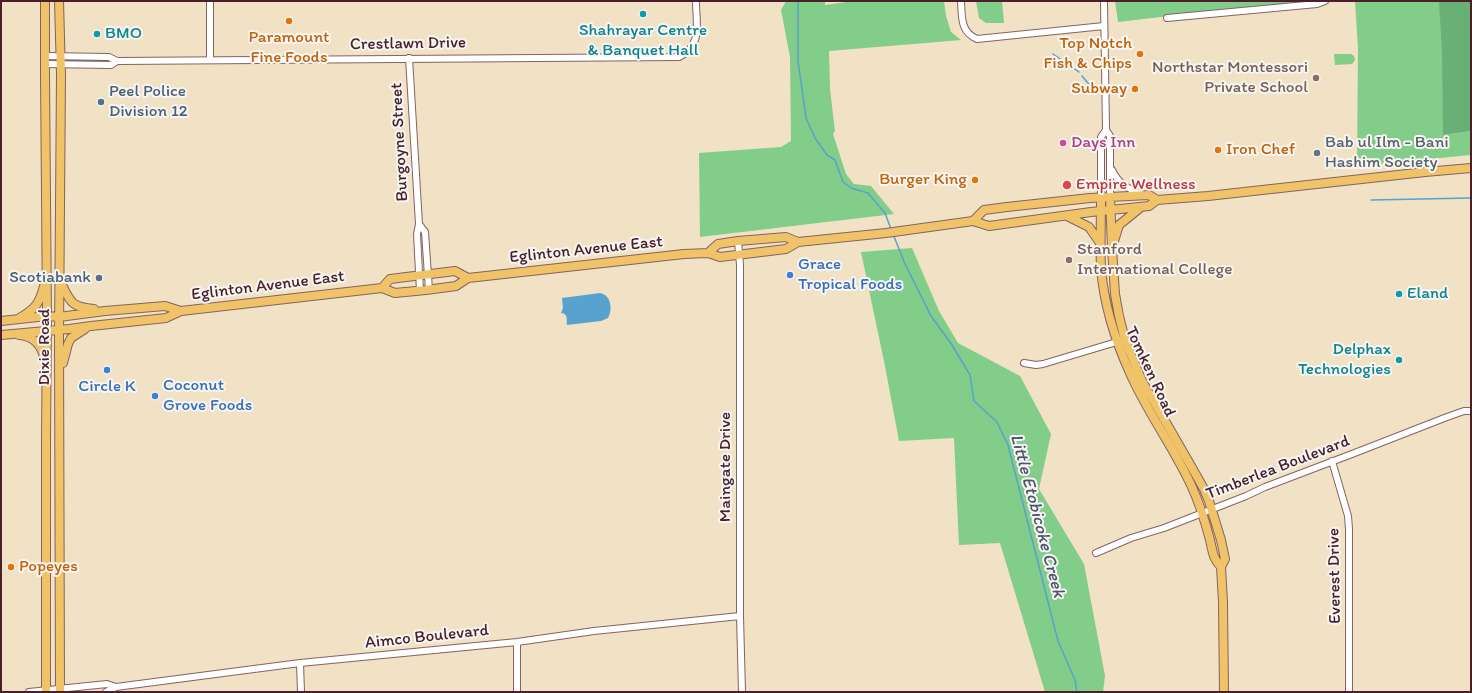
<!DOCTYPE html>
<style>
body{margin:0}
#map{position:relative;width:1472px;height:693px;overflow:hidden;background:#f1e1c5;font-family:Itim,sans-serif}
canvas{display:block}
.frame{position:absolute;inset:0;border:2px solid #4a1f2b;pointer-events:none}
</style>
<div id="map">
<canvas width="1472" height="693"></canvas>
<div class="frame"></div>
</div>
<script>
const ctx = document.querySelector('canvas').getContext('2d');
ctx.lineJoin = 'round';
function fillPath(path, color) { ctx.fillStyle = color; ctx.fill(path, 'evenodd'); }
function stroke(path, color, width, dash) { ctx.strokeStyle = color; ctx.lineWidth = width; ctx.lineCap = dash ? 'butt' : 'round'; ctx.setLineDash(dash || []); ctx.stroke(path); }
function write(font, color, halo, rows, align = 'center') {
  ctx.font = font + ' Itim,sans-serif'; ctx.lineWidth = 4; ctx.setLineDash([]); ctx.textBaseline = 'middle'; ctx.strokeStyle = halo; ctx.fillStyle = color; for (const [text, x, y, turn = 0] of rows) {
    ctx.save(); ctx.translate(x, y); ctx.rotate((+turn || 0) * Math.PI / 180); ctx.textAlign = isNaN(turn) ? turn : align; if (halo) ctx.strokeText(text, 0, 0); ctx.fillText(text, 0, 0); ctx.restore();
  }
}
const green = new Path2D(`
 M786 1H825V5L854 1H944L946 16 951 32 961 40 829 51 830 89 835 131 833 134 846 174 854 184 871 186 894 214 700 237 699 153 781 147 791 141 790 57 781 10Z
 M976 1H1002L1004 23H986L979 18Z
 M1115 1H1318L1169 16 1118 22Z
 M1355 1H1471L1443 135 1471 131V155L1357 166 1358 49Z
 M1334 54H1351L1354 56 1355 60 1352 64 1335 65Z
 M912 248 939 311 958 343 1020 376 1051 434 1039 489 1084 564 1105 676 1103 692H1045L1000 543 959 545 954 438 899 441 885 366 861 252Z`);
const forest = new Path2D(`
 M1439 1H1471V131L1443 135 1442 51Z`);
const water = new Path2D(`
 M600 293C611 295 613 309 608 318L601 321 567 325C566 320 569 314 561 313L563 308 562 298Z`);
const stream = new Path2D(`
 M798 1V61L806 118 815 138 827 155 835 160 843 182 851 188 868 193 885 213 891 229
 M1053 54 1079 72
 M1082 76 1093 89
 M1371 200 1471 198
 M893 234 905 264 931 316 952 345 970 375 974 401 997 422 1008 445 1058 641 1075 680 1077 692`);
const minor = new Path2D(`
 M961 1C962 16 960 32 977 39L1104 26
 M1104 1 1106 130 1110 136V197
 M1167 18 1317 4 1325 1
 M45 56 109 57 117 61 679 57C703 46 696 23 696 1
 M409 58 419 224 417 234 420 291
 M210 60V1
 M45 64 111 65 117 61
 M1112 170C1119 185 1128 188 1143 195
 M1101 198V137L1106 130
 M419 224 425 232 429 290
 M738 241 740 265V616L742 692
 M1024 363 1036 365 1043 364 1120 341
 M1332 461 1348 516 1349 529V692
 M1096 553 1131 538 1164 528 1246 496 1265 487 1352 454 1447 417 1464 411H1471
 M517 642V692
 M300 663 301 692
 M29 692 107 684 116 687
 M106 692 116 687 300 663 517 642 594 631 740 616`);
const major = new Path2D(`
 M45 1V76L47 316 46 441V692
 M59 1 61 74 59 336 60 692
 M1110 197 1112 248 1115 294 1119 316 1125 340 1142 381 1187 459 1204 489 1209 501 1221 540 1225 559 1221 567 1223 602 1224 692
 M1101 198C1101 221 1100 244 1101 268 1104 305 1115 340 1130 373 1147 412 1173 446 1191 485 1199 502 1205 521 1210 540 1213 552 1212 557 1221 567
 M1067 216 1089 227 1100 243
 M973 221 984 210 1007 207 1090 198 1149 195 1157 200
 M1114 241 1119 225 1140 208
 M708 253 718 244 738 241 786 237 798 242
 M62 285C71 304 73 307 94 309
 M382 288 390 279 455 271 468 278
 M18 319C35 309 39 305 44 286
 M1 321 47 316 59 317 105 311 165 306 181 311
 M1 335 69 329 91 326 166 318 181 311 382 288 395 293 426 290 456 286 468 278 684 254 708 253 720 257 786 249 798 242 886 233 973 221 989 226 1091 212 1149 206 1157 200 1208 196 1425 172 1471 168
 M19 335C33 336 41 344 44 357
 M63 363 68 344 71 338 85 329`);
const markers = [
 [643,14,4,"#0f9aa8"],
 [289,21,4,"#e8710a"],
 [97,34,4,"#0f9aa8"],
 [1140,54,4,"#e8710a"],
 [1316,78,4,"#8d6e63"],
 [1135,89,4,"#e8710a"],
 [101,102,4,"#5c6f8a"],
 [1063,143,4,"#d1479c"],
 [1218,150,4,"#e8710a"],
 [1317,153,4,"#6b7280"],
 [975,180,4,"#e8710a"],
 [1067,185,5,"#e0444e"],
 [1069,260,4,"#8d6e63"],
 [790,275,4,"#3f7fe0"],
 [99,278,4,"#5c6f8a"],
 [1399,294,4,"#0f9aa8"],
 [1399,360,4,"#0f9aa8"],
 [107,370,4,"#3f7fe0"],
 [155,396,4,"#3f7fe0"],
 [11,567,4,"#e8710a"]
];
const cultureNames = [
 ["Shahrayar Centre",643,31,"center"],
 ["& Banquet Hall",643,51,"center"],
 ["BMO",105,34],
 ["Eland",1407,294],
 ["Delphax",1391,350,"right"],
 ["Technologies",1391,370,"right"]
];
const foodNames = [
 ["Paramount",289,38,"center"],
 ["Fine Foods",289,58,"center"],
 ["Top Notch",1132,44],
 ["Fish & Chips",1132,64],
 ["Subway",1127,89],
 ["Iron Chef",1226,150,"left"],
 ["Burger King",967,180],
 ["Popeyes",19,567,"left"]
];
const streetNames = [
 ["Crestlawn Drive",408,44,-1],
 ["Burgoyne Street",400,142,-93],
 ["Eglinton Avenue East",586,250,-6],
 ["Eglinton Avenue East",268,286,-7],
 ["Dixie Road",45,347,-90],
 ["Tomken Road",1150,372,65],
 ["Maingate Drive",726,467,-90],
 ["Timberlea Boulevard",1278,468,-21],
 ["Everest Drive",1335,576,-91],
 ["Aimco Boulevard",427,637,-6]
];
const educationNames = [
 ["Northstar Montessori",1308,68],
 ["Private School",1308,88],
 ["Stanford",1077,250,"left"],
 ["International College",1077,270,"left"]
];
const serviceNames = [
 ["Peel Police",109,92],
 ["Division 12",109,112],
 ["Scotiabank",91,278,"right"]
];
const hotelNames = [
 ["Days Inn",1071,143]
];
const worshipNames = [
 ["Bab ul Ilm - Bani",1325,143],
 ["Hashim Society",1325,163]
];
const healthNames = [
 ["Empire Wellness",1076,185]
];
const shopNames = [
 ["Grace",798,265],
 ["Tropical Foods",798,285],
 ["Coconut",163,386],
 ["Grove Foods",163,406],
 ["Circle K",107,387,"center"]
];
const waterNames = [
 ["Little Etobicoke Creek",1037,516,75]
];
fillPath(green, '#82cd8a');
fillPath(forest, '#69b076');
fillPath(water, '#57a2cf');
stroke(stream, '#57a2cf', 1.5);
stroke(minor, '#846361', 8);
stroke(major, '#846361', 10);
stroke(minor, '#fff', 6);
stroke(major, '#f1c369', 8);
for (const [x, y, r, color] of markers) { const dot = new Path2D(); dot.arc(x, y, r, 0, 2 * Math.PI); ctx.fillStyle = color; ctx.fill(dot); stroke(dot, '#f6f6f2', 1.5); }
write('17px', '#0d838f', '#f6f6f2', cultureNames, 'left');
write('17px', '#c56008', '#f6f6f2', foodNames, 'right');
write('17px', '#4a1f2b', '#f6f6f2', streetNames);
write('17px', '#785e54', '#f6f6f2', educationNames, 'right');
write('17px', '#4e5e75', '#f6f6f2', serviceNames, 'left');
write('17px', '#b23c85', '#f6f6f2', hotelNames, 'left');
write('17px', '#5b616d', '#f6f6f2', worshipNames, 'left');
write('17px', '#be3a42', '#f6f6f2', healthNames, 'left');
write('17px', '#366cbe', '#f6f6f2', shopNames, 'left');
write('italic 18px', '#4f536d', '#f6f6f2', waterNames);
</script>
